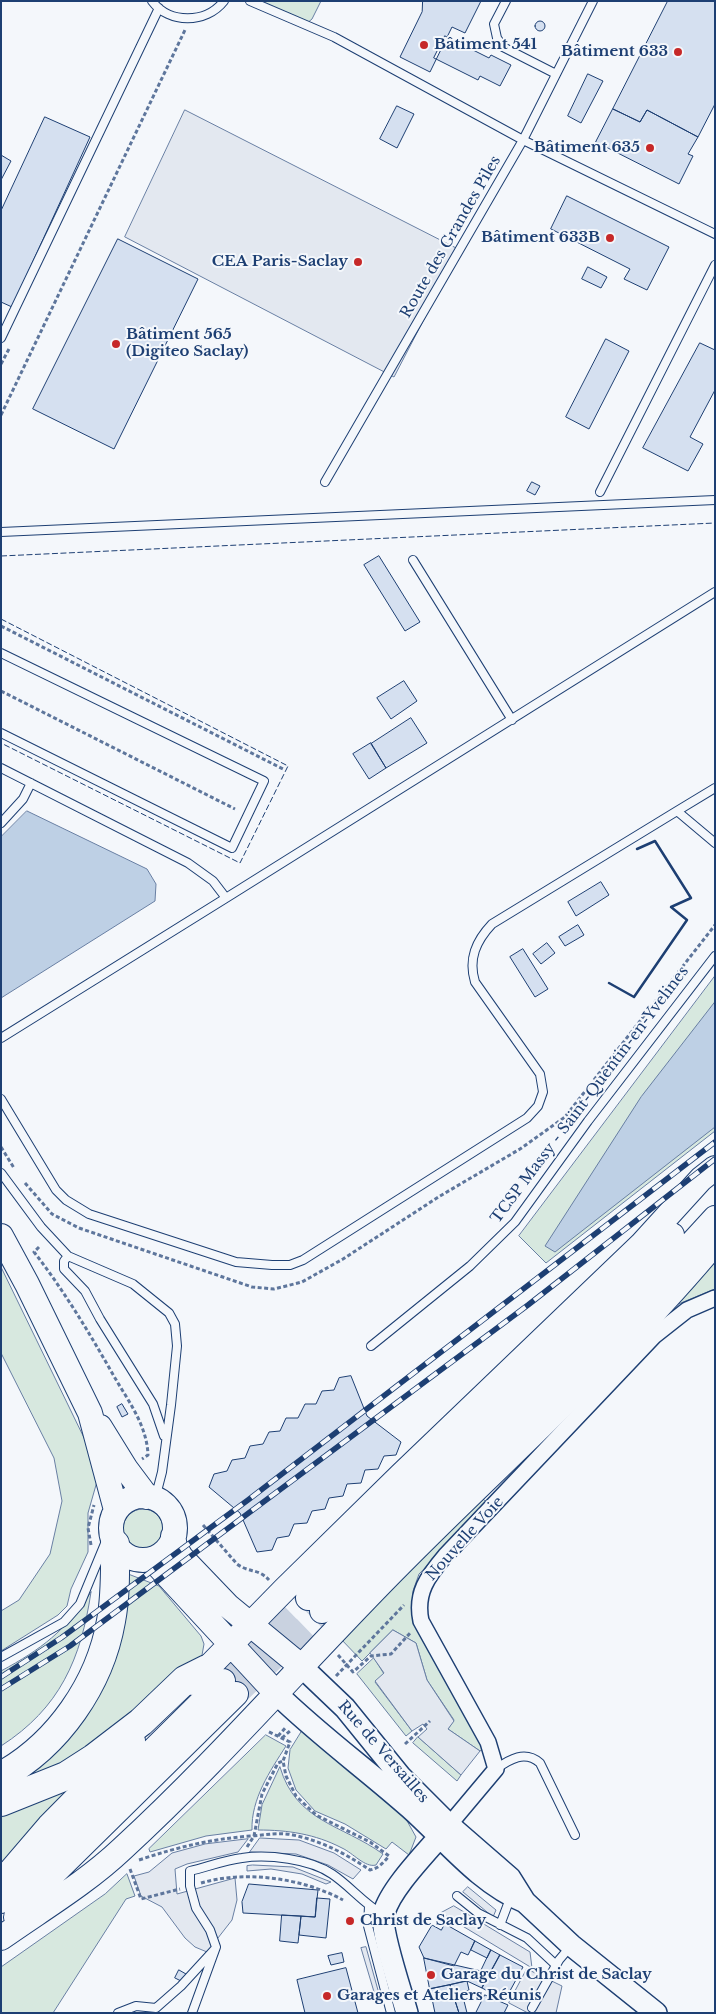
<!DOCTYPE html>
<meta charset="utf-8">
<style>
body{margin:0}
#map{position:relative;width:716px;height:2014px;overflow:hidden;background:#f4f7fb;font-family:"Libre Baskerville",serif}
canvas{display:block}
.frame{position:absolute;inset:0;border:2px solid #1d3f73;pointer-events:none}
</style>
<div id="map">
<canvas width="716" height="2014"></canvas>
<div class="frame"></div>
</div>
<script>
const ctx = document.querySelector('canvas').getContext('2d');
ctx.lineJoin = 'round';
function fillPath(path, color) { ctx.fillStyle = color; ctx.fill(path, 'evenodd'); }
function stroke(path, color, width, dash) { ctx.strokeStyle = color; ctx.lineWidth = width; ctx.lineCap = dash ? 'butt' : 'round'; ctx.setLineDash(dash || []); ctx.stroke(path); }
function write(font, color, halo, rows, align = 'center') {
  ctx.font = font + ' "Libre Baskerville",serif'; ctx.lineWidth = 4; ctx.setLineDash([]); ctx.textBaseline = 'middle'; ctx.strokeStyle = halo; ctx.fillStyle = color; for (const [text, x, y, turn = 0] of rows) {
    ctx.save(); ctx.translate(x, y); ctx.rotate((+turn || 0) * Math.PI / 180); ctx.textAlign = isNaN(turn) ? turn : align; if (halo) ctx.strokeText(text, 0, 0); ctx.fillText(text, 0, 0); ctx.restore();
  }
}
const green = new Path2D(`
 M259 1H321L312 19 306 24Z
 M715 976V1131L546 1263 519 1236Z
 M715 1262V1289L676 1305Z
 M1 1267 88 1446 98 1478 88 1513V1552L71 1589 67 1606 58 1615 1 1651V1611L19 1600 50 1554 62 1501 54 1458 1 1353Z
 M479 1496 488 1503 419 1574 413 1591 412 1609 415 1620 461 1703 483 1749 480 1751 448 1729 454 1720 427 1680 416 1643 393 1630 362 1661 339 1637Z
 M123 1529a20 20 0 1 1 40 0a20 20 0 1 1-40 0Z
 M123 1572 159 1586 201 1636 204 1644 202 1655 193 1666 132 1721 54 1769 1 1789 78 1716Z
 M91 1592C81 1659 60 1708 1 1746V1671C42 1649 65 1631 91 1592Z
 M374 1658 384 1674 375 1682 412 1731 406 1736 357 1674Z
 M302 1731 406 1819 416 1837 409 1855 392 1842 386 1849 345 1824 315 1811 296 1790 288 1768 290 1750Z
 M266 1735 286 1746C270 1771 251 1799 252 1830L206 1836 150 1852 149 1849Z
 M418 1737 461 1775 457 1781 413 1743Z
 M280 1767C296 1822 341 1824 383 1854L376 1865C365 1868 353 1853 342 1848 315 1834 288 1830 258 1830L262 1805Z
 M84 1777 1 1868V1814Z
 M127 1874 135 1896 126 1899 53 2013H1V1967L105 1894Z`);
const parking = new Path2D(`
 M185 110 460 250 394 377 125 237Z
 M393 1630 416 1643 427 1680 454 1721 448 1729 480 1751 461 1775 418 1737 427 1729 423 1724 412 1731 375 1681 384 1673 370 1653Z
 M260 1838 299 1840 334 1853 361 1870 353 1879 328 1865 296 1854 250 1852Z
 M248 1839 238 1852 187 1864 175 1869 177 1894 235 1878 237 1900 232 1920 207 1952 195 1947 185 1938 162 1907 141 1896 134 1876 149 1872 172 1853 205 1844Z
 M253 1865 293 1867 331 1882 326 1884 302 1874 271 1869 247 1871V1866Z
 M468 1887 496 1910 493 1917 463 1892Z
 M454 1906 530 1952 532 1968 441 1913Z
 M366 1947 381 2001 377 2002 361 1948Z
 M527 1969 562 1986 556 2013H528L509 2003Z`);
const water = new Path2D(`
 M27 811 147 869 156 884 155 901 1 998V837Z
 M715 1002V1127L555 1252 545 1246 641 1097Z`);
const building = new Path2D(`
 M423 1H481L465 33 452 27 430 72 400 57 422 12Z
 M668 1H715V104L698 137 647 110 640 122 613 109Z
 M535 26a5 5 0 1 1 10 0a5 5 0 1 1-10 0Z
 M445 36 489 58 491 55 511 65 500 86 480 76 478 80 434 58Z
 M588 74 603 81 581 123 568 116Z
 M397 106 414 114 397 148 380 139Z
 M613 109 640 122 647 110 698 137 688 154 693 156 679 184 596 142Z
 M45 117 90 137 12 307 1 302V211Z
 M1 155 11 161 1 180Z
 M567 196 669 247 647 290 624 279 630 269 551 229Z
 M118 239 198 279 114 449 33 409Z
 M588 267 607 277 601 288 582 279Z
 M606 339 629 351 589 429 566 417Z
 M700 343 715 350V390L690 437 703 444 688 471 643 448Z
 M532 482 540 486 535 495 527 491Z
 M379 556 420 622 405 631 364 565Z
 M404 681 417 701 391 719 377 698Z
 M411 718 427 743 386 768 371 744Z
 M371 743 386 768 369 779 353 754Z
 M601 882 609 895 576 916 568 902Z
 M578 925 584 935 565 946 559 937Z
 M547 943 555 953 541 964 533 954Z
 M523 949 548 989 535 997 510 957Z
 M351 1376 367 1416 401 1442 396 1455 384 1456 378 1469 365 1470 361 1483 347 1484 343 1496 329 1498 325 1509 312 1511 307 1523 294 1524 289 1536 277 1538 272 1550 257 1552 240 1513 209 1487 214 1474 227 1471 232 1460 245 1458 250 1446 263 1444 269 1432 280 1431 286 1418H298L305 1404H316L322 1391 334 1390 339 1378Z
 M122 1404 128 1414 122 1417 117 1407Z
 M249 1884 318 1890 315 1917 243 1913 242 1902Z
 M317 1898 330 1899 326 1938 299 1935 301 1916 315 1917Z
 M282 1915 301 1916 298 1943 280 1941Z
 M445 1924 475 1941 468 1955 461 1952 454 1966 424 1958 419 1947 432 1925 441 1930Z
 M475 1941 491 1950 487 1958 471 1950Z
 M491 1950 500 1955 489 1975 481 1971Z
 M342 1953 344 1962 331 1965 328 1956Z
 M500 1955 523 1967 505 2000 482 1988Z
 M424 1958 481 1971 489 1975 482 1988 467 1981 430 1989Z
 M346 1968 358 2013H305L297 1980Z
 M179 1970 186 1974 183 1982 175 1978Z
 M467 1981 469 1990 462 1993 467 2013H459L450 1985Z
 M450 1985 459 2013H435L430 1989Z
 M485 1995 508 2005 504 2013H476Z`);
const primaryTunnel = new Path2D(`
 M223 1681 308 1598
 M236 1694 322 1611`);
const path = new Path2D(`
 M1 364 10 347
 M1 415 185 30
 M1 626 283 769
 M1 691 235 809
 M1 1147 14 1168
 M25 1183 52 1214 79 1228 252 1287 274 1289 302 1282 343 1259 440 1196 520 1149 565 1117 715 925
 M39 1247 34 1252C65 1292 90 1334 115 1378 129 1402 147 1426 148 1455L142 1459
 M203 1525 237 1564C249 1573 258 1568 269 1580
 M91 1545 88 1528 94 1505
 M338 1655 353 1672 371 1656 391 1654 411 1632
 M336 1676 404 1605
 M278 1736 286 1727
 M282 1738 291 1730
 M405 1744 430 1721
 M247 1847 254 1836 262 1794 278 1763 283 1761
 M139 1860C178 1847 211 1839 251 1836 266 1835 279 1832 293 1835 322 1841 346 1854 370 1870 379 1868 383 1863 389 1856L370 1842 316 1815 296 1796 286 1776 283 1761 290 1742 267 1731
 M130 1869 141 1899 180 1889
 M201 1883C246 1870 302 1878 343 1900`);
const lane = new Path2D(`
 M152 1C169 24 206 24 224 1
 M250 1 334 37 523 140 715 234
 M506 1 494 24 497 38 503 47 556 74
 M1 338 159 8
 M325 482 523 140 593 1
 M600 492 715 265
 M1 532 715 500
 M413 560 512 720
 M1 653 264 781 232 848 1 733
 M1 768 188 863 213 881 226 898 1 1038
 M677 811 715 788
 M1 823 23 799 31 783
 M226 898 715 592
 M1 1099 56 1190 66 1200 89 1214 236 1262 272 1265H290L303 1260 527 1118 538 1106 543 1092 540 1074 475 982C468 959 476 941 492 924L677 811 715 843
 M1 1173 41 1227 68 1256
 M68 1256 133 1284 169 1313 175 1324 177 1346 171 1405 162 1472 155 1499
 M68 1256 64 1261V1269L85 1291 100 1319 153 1404 164 1436
 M371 1346 470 1266 515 1222 588 1121 715 956
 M1 1657 64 1622 80 1604 111 1529
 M496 1769C510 1759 525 1750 540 1763L575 1835
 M457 1896 478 1913 527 1938 556 1965
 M369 1906 368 1926 391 2013
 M500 1925 511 1896
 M532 2008 559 1960 570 1947
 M118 2013 136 2006 156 2008 181 1986 215 1949
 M192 2013 216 1947 210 1930 196 1908 190 1886V1871C207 1867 225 1860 242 1858 268 1854 310 1859 332 1874 350 1886 363 1903 382 1914`);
const street = new Path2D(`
 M449 1825 496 1769 488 1742 421 1621C415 1593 428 1576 445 1556L654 1336 687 1310 715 1298`);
const secondary = new Path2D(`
 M302 1667 345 1708 401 1777 449 1825 510 1878 525 1902 571 1945 656 2013
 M277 1694C319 1735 366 1769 410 1808 446 1840 479 1883 525 1902
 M407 2013C402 1994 379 1928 384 1913 391 1887 430 1849 447 1828`);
const primary = new Path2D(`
 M1 1236 27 1284 90 1413 116 1510
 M100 1427 126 1469 147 1497
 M111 1528a32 32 0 1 1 64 0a32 32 0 1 1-64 0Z
 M173 1536 175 1547 181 1557 228 1606 302 1667
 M152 1559 277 1694
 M308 1598 604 1310 672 1235
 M322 1611 637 1303 715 1218
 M193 1683 285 1589 401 1475 641 1245 701 1179 715 1168
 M1 1882 49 1826 133 1741
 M1 1901 223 1681
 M16 1917 51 1876 236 1694
 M1 1938C42 1909 86 1883 122 1849 221 1758 308 1656 403 1561 507 1456 620 1357 715 1243`);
const highway = new Path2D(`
 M1 1776C58 1745 100 1684 111 1621 116 1595 115 1569 115 1544
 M1 1802 66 1776 94 1758 141 1722 185 1680 207 1669`);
const rail = new Path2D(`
 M1 1677 61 1638 248 1500 715 1142
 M1 1689 70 1646 528 1305 715 1159`);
const fence = new Path2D(`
 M1 556 715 523
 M1 619 288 766 240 863 1 743`);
const wall = new Path2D(`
 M609 983 634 997 687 920 671 907 691 898 655 841 637 849`);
const markers = [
 [424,45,5,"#c62828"],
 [678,52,5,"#c62828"],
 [650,148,5,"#c62828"],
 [610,238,5,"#c62828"],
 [358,262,5,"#c62828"],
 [116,344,5,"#c62828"],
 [350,1921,5,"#c62828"],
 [431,1975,5,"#c62828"],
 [327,1996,5,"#c62828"]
];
const poiNames = [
 ["Bâtiment 541",434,45],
 ["Bâtiment 633",668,52,"right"],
 ["Bâtiment 635",640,148,"right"],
 ["Bâtiment 633B",600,238,"right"],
 ["CEA Paris-Saclay",348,262,"right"],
 ["Bâtiment 565",126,335],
 ["(Digiteo Saclay)",126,352],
 ["Christ de Saclay",360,1921],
 ["Garage du Christ de Saclay",441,1975],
 ["Garages et Ateliers Réunis",337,1996]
];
const streetNames = [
 ["Route des Grandes Piles",451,237,-60],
 ["TCSP Massy - Saint-Quentin-en-Yvelines",590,1095,-53],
 ["Nouvelle Voie",465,1539,-48],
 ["Rue de Versailles",383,1752,49]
];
fillPath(green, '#d7e8df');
stroke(green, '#687fa3', 1);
fillPath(parking, '#e3e8f0');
stroke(parking, '#687fa3', 1);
fillPath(water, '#bed0e5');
stroke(water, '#687fa3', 1);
fillPath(building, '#d5e0f0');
stroke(building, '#1d3f73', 1);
stroke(primaryTunnel, '#c9d2e0', 24, [24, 12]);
stroke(lane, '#1d3f73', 10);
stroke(street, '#1d3f73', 18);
stroke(secondary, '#1d3f73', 24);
stroke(primary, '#1d3f73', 26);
stroke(highway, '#1d3f73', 30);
stroke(path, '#5e769c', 3, [4, 2.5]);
stroke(lane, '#f4f7fb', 8);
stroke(street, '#f4f7fb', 15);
stroke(secondary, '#f4f7fb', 21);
stroke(primary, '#f4f7fb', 24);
stroke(highway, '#f4f7fb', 28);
stroke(rail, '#1d3f73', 5.5);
stroke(rail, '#f4f7fb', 4, [11]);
stroke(fence, '#1d3f73', 1, [6, 2.5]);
stroke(wall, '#1d3f73', 2.5);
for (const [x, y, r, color] of markers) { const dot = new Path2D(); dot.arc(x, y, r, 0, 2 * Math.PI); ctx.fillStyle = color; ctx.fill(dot); stroke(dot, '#f4f7fb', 2); }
write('bold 15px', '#1d3f73', '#f4f7fb', poiNames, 'left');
write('15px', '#1d3f73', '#f4f7fb', streetNames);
</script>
